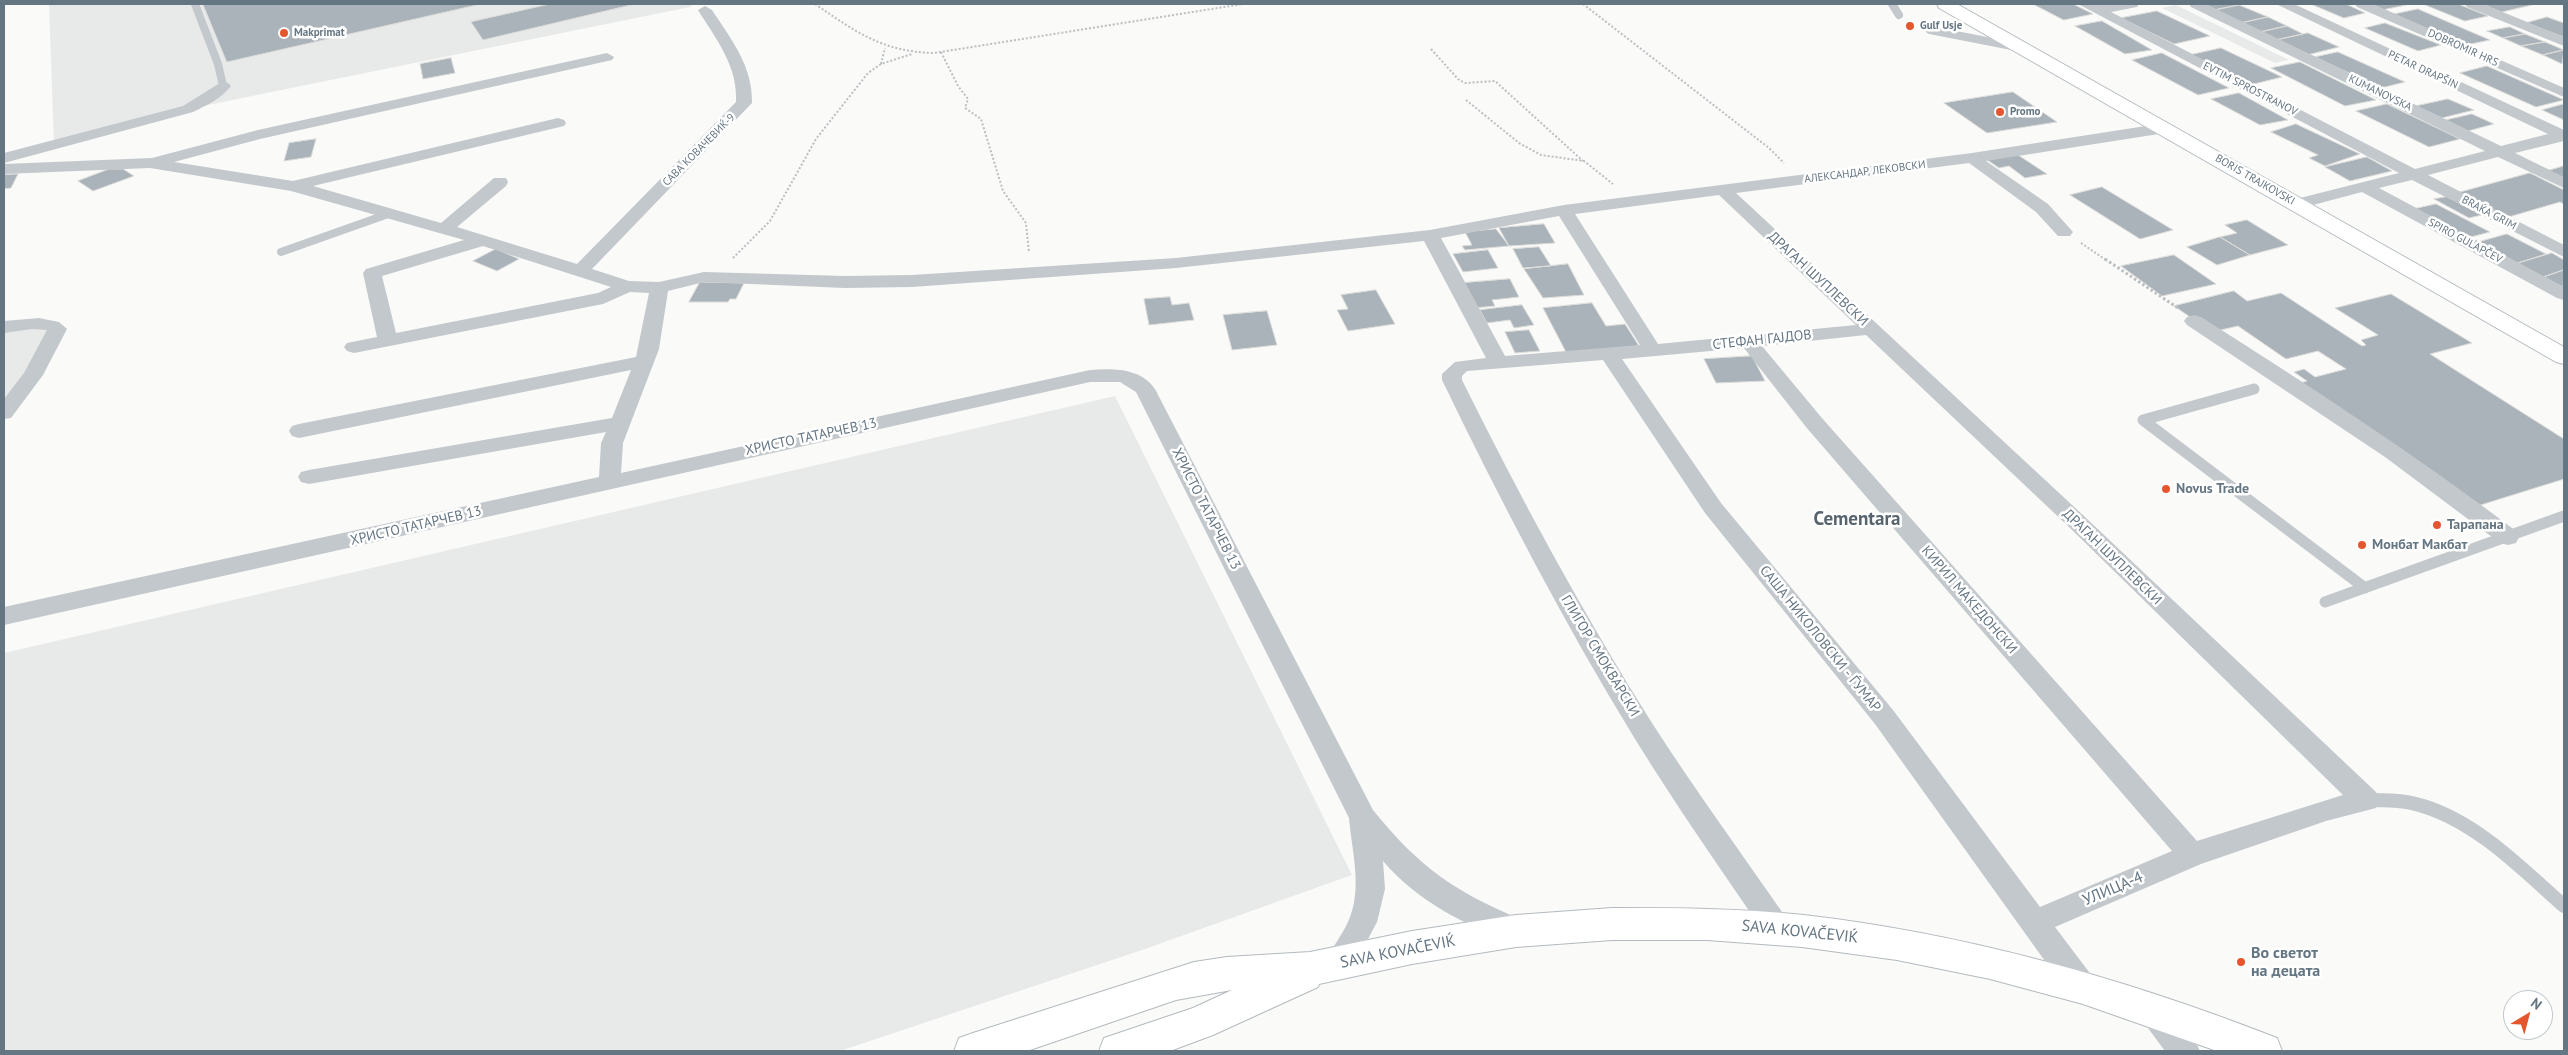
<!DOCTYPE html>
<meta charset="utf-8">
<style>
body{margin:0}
#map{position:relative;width:2568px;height:1055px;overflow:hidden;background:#fafaf8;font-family:"PT Sans",sans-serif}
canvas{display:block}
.frame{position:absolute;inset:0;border:5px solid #657683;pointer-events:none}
.north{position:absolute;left:2503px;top:990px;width:50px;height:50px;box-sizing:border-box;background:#fff;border:1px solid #c1c8cd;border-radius:50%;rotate:37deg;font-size:14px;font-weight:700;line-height:20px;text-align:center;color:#657683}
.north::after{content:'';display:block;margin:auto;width:18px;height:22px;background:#e4572e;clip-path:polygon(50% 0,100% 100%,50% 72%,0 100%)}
</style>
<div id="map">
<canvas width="2568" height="1055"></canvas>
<div class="frame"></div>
<div class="north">N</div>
</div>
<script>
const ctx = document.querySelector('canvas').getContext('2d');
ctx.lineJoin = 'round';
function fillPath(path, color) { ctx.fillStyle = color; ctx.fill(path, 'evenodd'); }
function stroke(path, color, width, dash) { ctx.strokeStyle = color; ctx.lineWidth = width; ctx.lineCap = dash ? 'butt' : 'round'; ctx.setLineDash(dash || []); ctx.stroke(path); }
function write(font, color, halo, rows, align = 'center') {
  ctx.font = font + ' "PT Sans",sans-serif'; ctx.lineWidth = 5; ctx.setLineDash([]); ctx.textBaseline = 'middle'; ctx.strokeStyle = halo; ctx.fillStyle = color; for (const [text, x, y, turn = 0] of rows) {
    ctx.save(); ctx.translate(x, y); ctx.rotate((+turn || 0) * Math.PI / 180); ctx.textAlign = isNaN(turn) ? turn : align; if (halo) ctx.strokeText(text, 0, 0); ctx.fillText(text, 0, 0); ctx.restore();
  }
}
const built = new Path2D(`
 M49 4H693L690 7 188 109 54 144Z
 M2176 5 2289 60 2275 63 2162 8Z
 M36 324 53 325 18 395 4 413V327Z
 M1115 396 1352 875 1145 949 840 1051H4V653Z`);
const building = new Path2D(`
 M203 4H481L227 62Z
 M550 4H635L483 40 471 22Z
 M2033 4H2073L2093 14 2064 20Z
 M2202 4H2237L2239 5 2215 10Z
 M2311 4H2346L2365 13 2344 18Z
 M2368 4H2404L2406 5 2382 10Z
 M2423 4H2458L2488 16 2465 21Z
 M2482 4H2529L2532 5 2502 12Z
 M2239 5 2268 17 2241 23 2215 10Z
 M2418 9 2490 40 2461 46 2390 15Z
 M2157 11 2210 36 2174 44 2121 18Z
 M2268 17 2287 26 2260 32 2241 23Z
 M2547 17 2564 23V37L2526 23Z
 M2102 21 2152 50 2125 54 2075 26Z
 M2385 23 2441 45 2418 51 2365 28Z
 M2287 26 2303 34 2276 40 2260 32Z
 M2510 27 2525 34 2503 38 2487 31Z
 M2308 33 2339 47 2307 55 2276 40Z
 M2525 34 2545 42 2521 46 2503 38Z
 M2545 42 2564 50 2543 55 2521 46Z
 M2221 48 2282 77 2250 85 2190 55Z
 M2564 50 2562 64 2543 55Z
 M2338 52 2405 82 2381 88 2315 57Z
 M2162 53 2229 88 2198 95 2132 60Z
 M451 58 455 73 423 79 420 64Z
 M2300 62 2376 100 2345 106 2271 68Z
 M2487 66 2564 100 2536 107 2460 73Z
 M2013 92 2057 122 1987 133 1944 103Z
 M2239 93 2288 120 2260 125 2211 99Z
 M2448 99 2474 110 2442 118 2416 106Z
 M2387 104 2460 139 2429 147 2356 111Z
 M2564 104V120L2542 110Z
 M2472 114 2494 124 2468 131 2446 120Z
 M2296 124 2360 154 2325 166 2309 158 2318 155 2271 132Z
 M316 139 311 157 284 161 289 143Z
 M2018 155 2047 174 2025 178 2009 166 1999 168 1986 159Z
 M2367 157 2392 171 2350 181 2325 167Z
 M2564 166V182L2544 172Z
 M109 169H123L134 176 93 191 78 181Z
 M2530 173 2564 190V204L2560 202 2505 218 2457 193Z
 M18 174 11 188 4 189V175Z
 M2102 187 2173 230 2140 239 2070 195Z
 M2451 196 2486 214 2469 218 2434 199Z
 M2436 204 2490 232 2467 238 2414 209Z
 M2247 220 2288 245 2250 255 2220 237 2237 233 2225 225Z
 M1544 224 1555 243 1509 246 1499 228Z
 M1496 229 1509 246 1465 250 1462 246 1472 245 1465 232Z
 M2507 234 2546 254 2515 264 2475 243Z
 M2220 237 2250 255 2217 265 2187 247Z
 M1539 247 1551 266 1523 268 1513 249Z
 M496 249 519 259 497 271 473 261Z
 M1488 250 1498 268 1463 272 1453 254Z
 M2552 253 2564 260V270L2540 278 2515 264Z
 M2174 255 2216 284 2162 296 2121 266Z
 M1568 264 1584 295 1543 298 1524 269Z
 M2564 270 2563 287 2544 277Z
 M1510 279 1519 297 1492 300 1495 306 1473 308 1462 283Z
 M700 282 744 283 736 299H730L728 302H689Z
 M1376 290 1395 324 1348 331 1337 310 1348 309 1341 295Z
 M2234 291 2247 301 2281 293 2362 346 2366 345 2361 340 2378 335 2335 308 2391 294 2472 343 2430 354 2564 439V479L2471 508 2294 385 2307 381 2294 372 2304 369 2315 377 2346 369 2318 351 2286 359 2238 326 2212 332 2174 306Z
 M1170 297 1172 305 1189 303 1194 320 1149 325 1144 299Z
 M1592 303 1606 326 1625 324 1639 346 1567 354 1543 308Z
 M1522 305 1534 325 1514 328 1510 320 1487 323 1480 310Z
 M1267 311 1277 345 1232 350 1223 315Z
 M1529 330 1540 351 1515 353 1505 332Z
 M1752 356 1765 381 1716 383 1704 359Z`);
const pathFar1 = new Path2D(`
 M815 4C856 32 883 52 934 53L1243 4
 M1583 4 1769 148 1784 163
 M1431 49 1458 79 1465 83 1495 81 1583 161
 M941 52 958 86 968 99 965 108 981 119 1003 191 1026 223 1029 253
 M881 64 885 48
 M1466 100 1519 143 1541 155 1584 161 1613 184
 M2081 243 2106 260
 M733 258 770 221 816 139 868 73 881 64 912 54`);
const path = new Path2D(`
 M2105 259 2178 308`);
const laneFar2 = new Path2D(`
 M195 4 218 64 223 86
 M1892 4 1899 15
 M1930 30 2017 47
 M281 252 391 213`);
const laneFar1 = new Path2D(`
 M2143 420 2365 588
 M2143 420 2254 389
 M2325 602 2564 516`);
const lane = new Path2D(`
 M2366 800C2385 800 2405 800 2423 806 2478 823 2522 869 2564 906`);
const street = new Path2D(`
 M2078 4H2139L2137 7 2111 12 2415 169 2485 151 2191 7 2189 4H2206L2501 146 2548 134 2276 4H2294L2564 130V141L2515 153 2564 177V188L2498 157 2428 175 2564 245V257L2412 180 2379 188 2564 287V300L2557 298 2362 192 2298 209 2292 208 2289 204 2292 200 2399 173Z
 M2355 4H2373L2564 88V97L2357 7Z
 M2465 4H2483L2564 37V46L2467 7Z
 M705 6 712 10C731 39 753 66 752 103L592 269 629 281 659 282 704 272 845 276 912 275 1176 258 1430 230 1564 205 1972 153 2165 123 2171 125 2173 128 2171 131 2165 133 1986 161 2048 204 2073 232 2070 236H2058L2036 212 1969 163 1736 193 2085 517 2376 792 2380 800 2376 808 2326 821 2201 864 2055 927 2092 976 2096 986 2092 996 2081 1000 2070 996 1875 724 1705 513 1603 360 1467 371 1462 376V380C1520 497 1582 612 1652 723 1695 790 1742 854 1787 919L1792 928 1787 937 1777 941 1767 937C1722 871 1677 807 1635 739 1564 623 1501 502 1442 380V374L1455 362 1486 358 1424 241 1176 268 912 287 845 288 704 282 668 291 659 349 623 443 621 473 1090 370C1113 368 1141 368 1155 389L1373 810C1420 868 1456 893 1525 921L1530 930 1525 939 1515 943C1465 925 1418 902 1383 861L1385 889 1377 922 1350 973 1339 976 1328 973 1324 963C1331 949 1341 937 1348 922 1363 889 1352 853 1349 818L1136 392 1120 382H1090L4 625V607L599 477 601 443 606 432 309 484 301 482 298 477 301 472 309 470 612 418 631 370 299 438 292 436 289 431 292 426 299 424 636 357 649 293 630 292 603 304 354 353 347 351 344 347 347 343 377 337 363 273 366 269 464 240 291 191 150 168 4 174V164L152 158 258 130 607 53 614 57 612 60 260 139 174 162 293 181 558 118 564 120 566 123 564 126 313 186 441 223 494 178H506L508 182 506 186 457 227 577 264 736 102C738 66 716 39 698 10ZM1719 195 1856 325 1658 344 1575 214ZM1559 216 1640 345 1505 356 1441 238ZM483 246 611 287 598 293 396 333 382 276ZM1866 335 2069 527 2343 795 2197 841 1821 417 1762 346ZM1744 348 1806 427 2172 851 2040 907 1893 710 1721 503 1622 359Z
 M223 81 228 83 231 86C221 99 207 105 193 112L4 163V153L183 106Z
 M2194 315 2201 317C2308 385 2415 454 2516 531L2519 537 2516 543 2508 545 2500 543 2385 457 2187 325 2184 321 2187 317Z
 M39 318 59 322 67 329 43 375 11 418 4 419V399L24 373 47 330 32 329 4 333V321Z
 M2153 996C2172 1003 2192 1032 2200 1051H2165L2142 1020 2138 1010 2142 1000Z`);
const secondary = new Path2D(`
 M1937 4H1957L2564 347V364L2556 362 1939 8Z
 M1612 908C1676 908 1740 908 1804 915 1967 934 2124 978 2277 1038L2282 1051H2217L2083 1004 1990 979 1897 960 1802 947 1707 940H1612L1516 947 1412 964 1319 984 1318 987 1213 1035 1170 1051H1099L1104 1038 1193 1008 1232 990 1176 1000 1027 1051H954L959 1038 973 1033 1194 962 1227 957 1310 952 1412 931 1516 915Z`);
const markers = [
 [1910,26,5,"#e4572e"],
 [284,33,5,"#e4572e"],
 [2000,112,5,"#e4572e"],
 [2166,489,5,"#e4572e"],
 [2437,525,5,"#e4572e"],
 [2362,545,5,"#e4572e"],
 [2241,962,5,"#e4572e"]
];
const farPoinames = [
 ["Gulf Usje",1920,26],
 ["Makprimat",294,33],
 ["Promo",2010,112]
];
const farStreetnames = [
 ["DOBROMIR HRS",2463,48,24],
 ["PETAR DRAPŠIN",2423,70,25],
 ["EVTIM SPROSTRANOV",2250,89,27],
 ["KUMANOVSKA",2380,93,26],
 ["САВА КОВАЧЕВИЌ-9",699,150,-45],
 ["АЛЕКСАНДАР ЛЕКОВСКИ",1865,172,-7],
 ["BORIS TRAJKOVSKI",2255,180,30],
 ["BRAḰA GRIM",2489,213,28],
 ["SPIRO GULAPČEV",2465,241,28]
];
const streetNames = [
 ["ДРАГАН ШУПЛЕВСКИ",1818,279,43],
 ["СТЕФАН ГАЈДОВ",1762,340,-6],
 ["ХРИСТО ТАТАРЧЕВ 13",811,437,-12],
 ["ХРИСТО ТАТАРЧЕВ 13",1206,509,63],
 ["ХРИСТО ТАТАРЧЕВ 13",416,526,-13],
 ["ДРАГАН ШУПЛЕВСКИ",2112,557,44],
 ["КИРИЛ МАКЕДОНСКИ",1969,600,49],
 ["САША НИКОЛОВСКИ - ЃУМАР",1820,639,51],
 ["ГЛИГОР СМОКВАРСКИ",1600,656,59]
];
const poiNames = [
 ["Novus Trade",2176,489],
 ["Тарапана",2447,525],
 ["Монбат Макбат",2372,545]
];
const nearStreetnames = [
 ["УЛИЦА-4",2113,889,-23],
 ["SAVA KOVAČEVIḰ",1800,932,6],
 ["SAVA KOVAČEVIḰ",1398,952,-11]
];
const nearPoinames = [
 ["Во светот",2251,953],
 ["на децата",2251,971]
];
const districtNames = [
 ["Cementara",1857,520]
];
fillPath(built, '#e8e9e9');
fillPath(building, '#aab3b9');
stroke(building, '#dcdcda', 1);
stroke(secondary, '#b3babf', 2);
stroke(pathFar1, '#bbbfc2', 2, [2, 2]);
stroke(path, '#bbbfc2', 3, [2.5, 2.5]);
stroke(laneFar2, '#c3c8cc', 8);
stroke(laneFar1, '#c3c8cc', 11);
stroke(lane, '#c3c8cc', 14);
fillPath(street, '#c3c8cc');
fillPath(secondary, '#fff');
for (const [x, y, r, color] of markers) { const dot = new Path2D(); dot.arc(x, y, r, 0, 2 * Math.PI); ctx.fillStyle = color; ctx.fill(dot); stroke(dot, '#fff', 2); }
write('bold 11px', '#657683', '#fff', farPoinames, 'left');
write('11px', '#657683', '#fff', farStreetnames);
write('14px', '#657683', '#fff', streetNames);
write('bold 14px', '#657683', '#fff', poiNames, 'left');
write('16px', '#657683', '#fff', nearStreetnames);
write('bold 16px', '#657683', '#fff', nearPoinames, 'left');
write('bold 19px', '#57646e', '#fff', districtNames);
</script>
